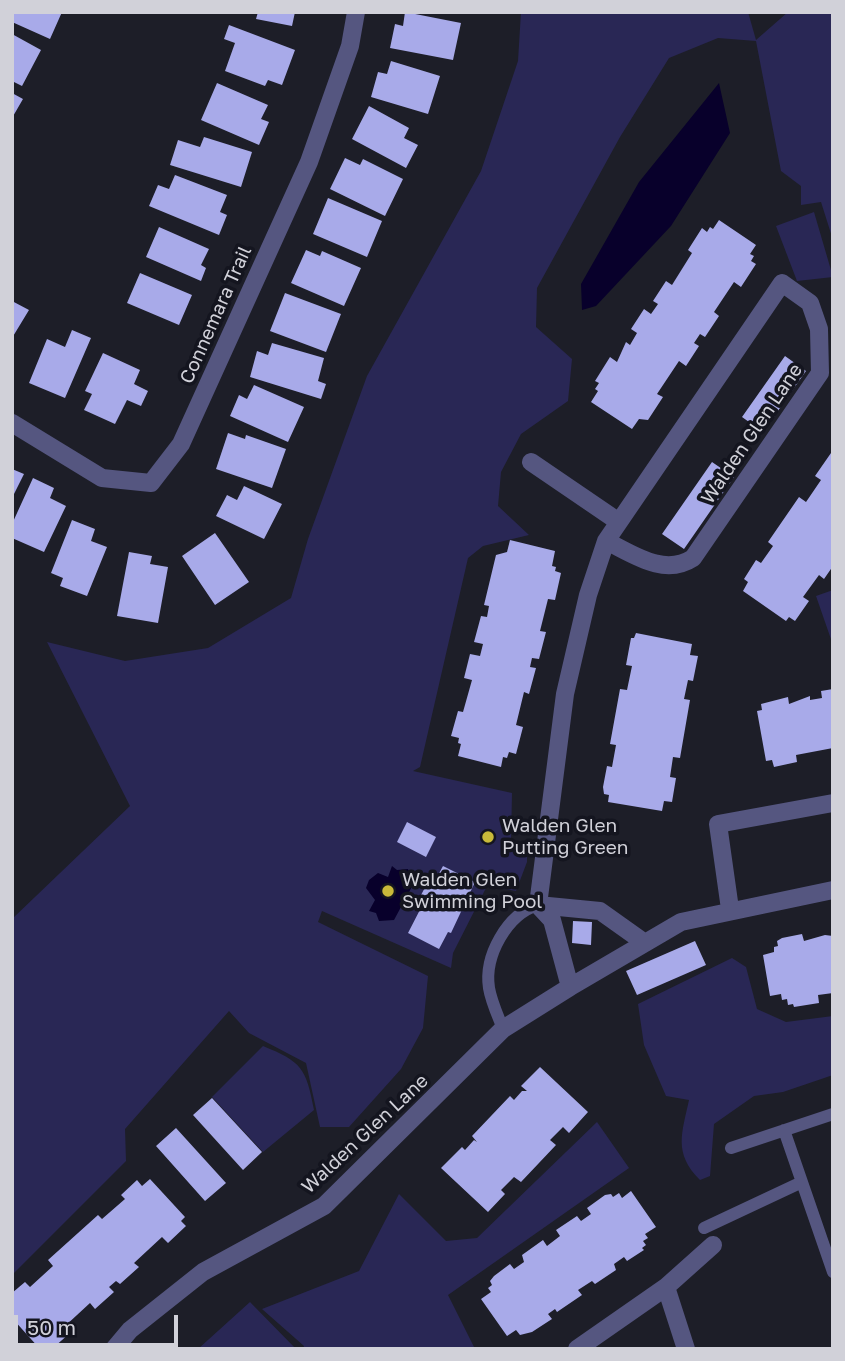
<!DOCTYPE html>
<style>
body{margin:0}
#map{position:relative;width:845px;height:1361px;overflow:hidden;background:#1d1e28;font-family:"Golos Text",sans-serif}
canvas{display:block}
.frame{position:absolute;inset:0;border:14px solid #d1d1d9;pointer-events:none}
.scale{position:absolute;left:14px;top:1315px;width:164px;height:32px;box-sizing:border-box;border:4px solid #d1d1d9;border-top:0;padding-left:9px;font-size:21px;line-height:24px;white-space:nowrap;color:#d1d1d9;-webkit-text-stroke:5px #14151f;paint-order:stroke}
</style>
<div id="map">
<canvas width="845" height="1361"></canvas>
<div class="frame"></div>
<div class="scale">50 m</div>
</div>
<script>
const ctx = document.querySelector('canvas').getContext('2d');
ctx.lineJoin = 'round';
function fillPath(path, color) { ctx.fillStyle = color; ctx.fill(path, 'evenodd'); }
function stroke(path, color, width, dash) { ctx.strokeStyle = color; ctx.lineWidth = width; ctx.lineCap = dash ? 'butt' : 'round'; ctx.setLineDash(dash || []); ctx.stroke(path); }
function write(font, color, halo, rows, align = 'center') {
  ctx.font = font + ' "Golos Text",sans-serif'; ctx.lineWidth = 7; ctx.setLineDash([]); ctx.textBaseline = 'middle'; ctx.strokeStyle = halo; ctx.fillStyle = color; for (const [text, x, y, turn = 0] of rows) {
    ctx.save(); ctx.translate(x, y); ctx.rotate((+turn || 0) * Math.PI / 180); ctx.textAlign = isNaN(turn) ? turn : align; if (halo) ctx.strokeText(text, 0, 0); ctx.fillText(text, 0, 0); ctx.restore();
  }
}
const green = new Path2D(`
 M521 12H748L756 40 788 12H833V240L821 202 801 205V186L781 171 756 41 718 38 669 58 620 137 537 288 536 327 572 359 568 401 521 434 501 472 498 506 529 535 483 546 468 558 420 767 413 771 512 793 511 841 527 843V862L516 891 487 886 453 953 451 968 322 911 318 922 428 976 423 1028 401 1069 349 1127H320L306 1063 249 1033 229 1011 125 1129 126 1161 12 1275V919L130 806 47 642 125 661 208 648 291 598 308 539 367 376 481 171 518 61Z
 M814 212 833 277 797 281 776 226Z
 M833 590V645L816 596Z
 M732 958 746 967 757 1009 786 1022 833 1016V1075L783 1092 754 1096 714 1124 710 1176 700 1180C673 1153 682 1133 689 1100L666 1096 644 1045 638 1004Z
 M263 1046C302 1062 306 1068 314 1110L263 1152 212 1097Z
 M597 1122 629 1168 448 1295 475 1349H303L304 1346 262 1309 359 1271 399 1194 446 1241 477 1238Z
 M250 1302 296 1349H198Z`);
const water = new Path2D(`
 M719 83 730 133 671 226 596 306 582 310 581 284 639 182Z
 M392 866 397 870 408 869 410 879 415 881 394 920 379 921 376 913 369 911 375 900 366 888 369 880 378 873 388 877Z`);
const building = new Path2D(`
 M12 12H62L50 39 12 22Z
 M258 12H295L292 26 256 19Z
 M405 12 461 23 453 60 390 48 395 24 403 26Z
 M229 25 295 50 282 85 268 80 265 86 225 71 235 43 224 39Z
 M12 34 41 50 22 86 12 81Z
 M391 61 440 76 428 114 371 97 378 72 387 74Z
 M217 83 268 105 261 119 269 122 259 145 201 120Z
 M12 93 23 99 12 118Z
 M369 106 409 128 404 138 418 145 406 168 352 139Z
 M204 137 252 152 241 187 170 165 178 140 200 147Z
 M345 158 360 165 363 159 403 179 385 216 330 189Z
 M175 175 227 195 220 212 227 215 219 235 149 206 158 185 169 189Z
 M328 198 382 221 367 257 313 234Z
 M719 220 756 245 750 254 754 256 751 261 756 264 741 287 734 282 714 312 719 316 705 337 700 334 694 343 699 346 686 366 679 361 657 394 663 397 648 420 639 419 632 429 591 402 598 391 595 389 599 383 595 381 610 357 617 362 626 342 630 345 637 333 631 329 644 309 651 314 658 304 653 301 666 281 672 285 692 253 688 250 702 228 707 232 710 227 713 229Z
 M159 227 209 249 201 265 206 268 201 281 146 257Z
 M306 250 320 256 322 251 361 268 344 306 291 283Z
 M140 273 192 295 179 325 127 303Z
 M285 293 341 314 326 352 270 331Z
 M12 301 29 310 12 338Z
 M72 330 91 338 65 398 29 383 47 339 65 347Z
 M272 343 324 358 318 381 326 384 321 399 250 377 257 351 268 355Z
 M103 353 140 370 134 384 148 391 141 406 127 400 115 424 84 410 92 394 85 391Z
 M785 356 806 371 763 432 742 417Z
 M254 385 304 407 288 442 230 416 239 395 247 399Z
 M228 433 245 439 246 435 286 449 272 488 216 469Z
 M831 453 833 566 824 579 819 575 803 597 809 601 795 621 789 617 786 621 743 591 748 582 744 579 756 560 761 563 773 546 768 542 799 497 806 502 821 480 815 476Z
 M712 462 734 477 684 549 662 534Z
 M12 469 24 474 12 498Z
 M33 478 54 488 50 498 66 506 44 552 12 538V524Z
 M244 486 282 504 264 539 216 516 227 495 237 500Z
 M72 520 95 529 91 541 107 547 87 596 60 586 63 578 51 573Z
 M215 533 249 582 215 605 182 556Z
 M510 540 555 551 552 566 556 567 555 571 561 573 555 600 548 599 540 631 546 632 539 659 532 658 530 667 536 668 529 694 524 692 516 725 523 727 516 754 509 752 507 758 503 757 501 767 458 756 461 744 458 743 459 738 451 736 458 711 463 712 472 680 464 678 470 654 480 656 483 644 474 642 481 616 487 617 489 606 484 605 496 555 507 552Z
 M129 552 152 556 150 564 168 567 158 623 117 616Z
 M636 633 692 644 690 655 698 656 693 681 688 680 684 699 690 700 680 758 673 757 670 777 676 778 672 802 664 801 662 811 608 802 609 795 604 794 603 787 607 766 612 767 616 745 610 744 620 689 627 690 632 666 626 665 631 638H634Z
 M833 689V748L796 755 797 762 774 767 772 760 766 761 757 711 762 710 761 704 788 697 789 704 810 696V700L822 698 821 691Z
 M407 822 436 837 426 857 397 842Z
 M443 866 475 882 451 933 448 932 439 949 408 933 425 900 420 897 432 874 437 877Z
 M573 921 592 922 591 945 572 943Z
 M802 934 804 941 825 935 833 936V993L818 995 819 1003 794 1007 793 1004 788 1005 787 999 782 1000 781 994 770 996 763 955 774 952V947L778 946 777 941 782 938Z
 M695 941 706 965 637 995 626 971Z
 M540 1067 588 1112 569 1133 563 1127 550 1140 556 1145 521 1182 514 1177 501 1190 505 1194 488 1212 441 1168 462 1147 465 1150 474 1140 477 1142 472 1136 510 1096 514 1100 522 1091H527L521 1086Z
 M212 1098 262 1152 243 1170 193 1115Z
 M176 1128 226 1183 205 1201 156 1146Z
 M150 1179 185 1217 181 1221 186 1226 168 1243 162 1237 134 1263 139 1267 120 1284 116 1281 109 1287 114 1292 95 1309 90 1303 64 1327 70 1333 53 1348 49 1343 40 1349 12 1318V1293L25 1282 30 1287 53 1266 48 1260 98 1215 102 1219 125 1199 121 1195 137 1180 142 1186Z
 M631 1191 656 1227 645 1234 648 1238 643 1241 646 1245 642 1248 644 1250 627 1261 624 1257 614 1264 616 1270 595 1284 592 1281 578 1290 582 1295 557 1312 555 1309 548 1314 552 1319 532 1332 520 1335 516 1330 507 1336 481 1299 491 1292 488 1288 492 1285 490 1281 494 1276 510 1264 514 1269 524 1262 522 1255 543 1240 547 1246 560 1236 556 1230 577 1216 581 1221 591 1214 587 1208 605 1195 611 1194 613 1197 619 1193 622 1198Z`);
const service = new Path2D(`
 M503 1029C498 1016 491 1001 489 988 484 956 507 914 538 905
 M784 1130 833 1272
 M731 1148 833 1114
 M704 1228 802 1182`);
const minor = new Path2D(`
 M12 423 102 478 151 483 181 444 309 162 350 46 356 12
 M531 462 619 522
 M538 905 600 911 645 943
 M730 909 718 824 833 803
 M570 987 681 922 833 890
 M666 1287 686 1349
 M114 1349 130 1330 203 1272 324 1206 503 1029 570 987 552 920 538 905 565 694 588 595 606 541 782 283 810 303 819 329 820 373 693 558C664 577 633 554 606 541
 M577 1349 666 1287 713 1245`);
const markers = [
 [488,837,7,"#c9ba3a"],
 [388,891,7,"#c9ba3a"]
];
const streetNames = [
 ["Connemara Trail",216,315,-66],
 ["Walden Glen Lane",752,434,-56],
 ["Walden Glen Lane",365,1134,-43]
];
const poiNames = [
 ["Walden Glen",502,826],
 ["Putting Green",502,848],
 ["Walden Glen",402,880],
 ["Swimming Pool",402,902]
];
fillPath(green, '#292755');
fillPath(water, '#08002b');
fillPath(building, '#a8aae9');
stroke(service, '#555680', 12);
stroke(minor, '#555680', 18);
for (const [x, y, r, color] of markers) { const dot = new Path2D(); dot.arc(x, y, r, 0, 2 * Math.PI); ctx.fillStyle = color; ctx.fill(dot); stroke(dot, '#14151f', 2.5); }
write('19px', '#d1d1d9', '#14151f', streetNames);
write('19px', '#d1d1d9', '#14151f', poiNames, 'left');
</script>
